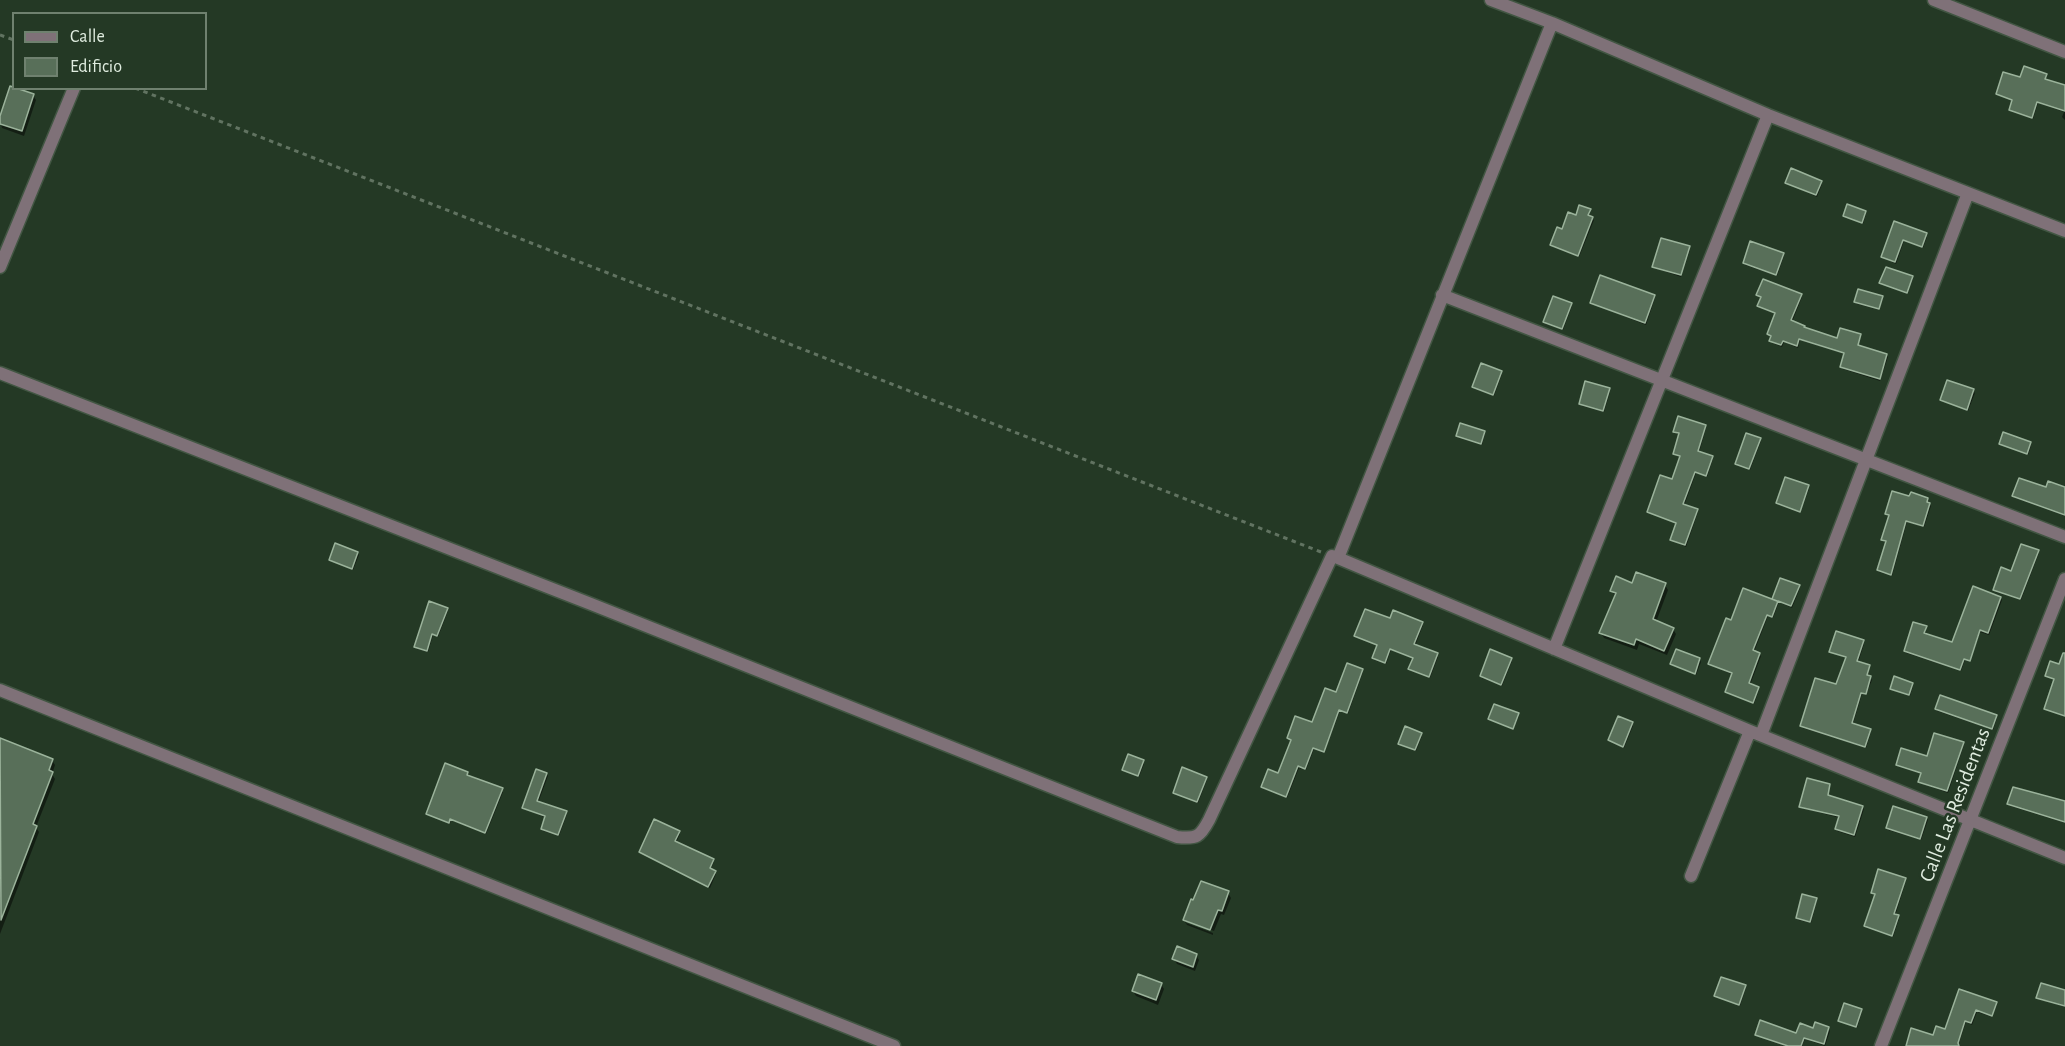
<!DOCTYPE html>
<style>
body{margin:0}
#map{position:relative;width:2065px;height:1046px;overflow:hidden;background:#243925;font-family:"Alegreya Sans",sans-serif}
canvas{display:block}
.legend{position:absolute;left:12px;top:12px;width:195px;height:78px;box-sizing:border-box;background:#243925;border:2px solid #6f816f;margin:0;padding:8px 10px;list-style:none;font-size:18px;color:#dfecdf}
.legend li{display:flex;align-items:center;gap:12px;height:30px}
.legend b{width:30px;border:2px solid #6f816f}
</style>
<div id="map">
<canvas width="2065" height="1046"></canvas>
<ul class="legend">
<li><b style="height:8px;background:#7f7178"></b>Calle</li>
<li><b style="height:16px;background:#586f59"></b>Edificio</li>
</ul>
</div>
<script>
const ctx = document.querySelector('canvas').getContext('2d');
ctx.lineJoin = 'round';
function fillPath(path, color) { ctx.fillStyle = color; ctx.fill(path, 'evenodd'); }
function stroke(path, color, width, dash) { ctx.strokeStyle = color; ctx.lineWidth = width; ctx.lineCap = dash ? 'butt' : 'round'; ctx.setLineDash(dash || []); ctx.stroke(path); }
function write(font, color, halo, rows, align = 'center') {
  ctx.font = font + ' "Alegreya Sans",sans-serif'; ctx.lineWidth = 5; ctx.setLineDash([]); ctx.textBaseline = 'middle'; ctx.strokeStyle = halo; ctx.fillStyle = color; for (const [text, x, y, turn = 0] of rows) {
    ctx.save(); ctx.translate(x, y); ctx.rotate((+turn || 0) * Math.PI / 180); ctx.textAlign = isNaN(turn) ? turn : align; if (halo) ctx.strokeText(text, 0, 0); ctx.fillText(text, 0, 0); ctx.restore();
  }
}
const shadow = new Path2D(`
 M2046 75V80L2065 87V120L2062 117 2064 112 2038 103 2033 119 2012 112 2011 110 2013 101 1997 94 2021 79Z
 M33 95 36 100 24 136 2 128 0 121Z
 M1821 182 1822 184 1817 197 1787 183Z
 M1590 210 1589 217 1594 220 1579 257 1553 247 1552 244 1577 217Z
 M1865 212 1866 214 1863 224 1845 216Z
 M1895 223 1927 237 1923 248 1904 241 1896 264 1882 257Z
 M1689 248 1690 250 1681 277 1655 268 1654 266Z
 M1783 254 1784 256 1777 276 1745 265 1744 263Z
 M1912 277 1913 279 1907 294 1881 283Z
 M1758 295H1801L1802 297 1792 322 1805 329 1838 340 1860 336 1858 347 1886 355 1888 357 1880 381 1843 369 1841 367 1845 354 1800 340 1798 348 1784 342 1782 347 1772 343V338L1768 334 1776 314 1760 308 1759 306 1762 298Z
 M1654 296 1655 298 1646 325 1591 303Z
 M1882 297 1883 299 1879 310 1857 304 1855 302Z
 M1571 304 1572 306 1563 330 1546 324 1545 321Z
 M1501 372 1502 374 1494 396 1475 389 1474 387Z
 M1609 390 1610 392 1604 412 1582 406 1581 404Z
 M1973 391 1975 393 1968 411 1941 400Z
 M1705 426 1706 428 1699 453 1713 459 1707 477 1696 473 1684 506 1698 512 1686 547 1672 540 1677 524 1649 512 1673 481 1681 457 1675 454 1680 435 1675 432Z
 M1484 432 1485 434 1482 445 1459 438 1457 436Z
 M1760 439 1761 441 1750 470 1738 466 1737 464Z
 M2001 443H2030L2031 446 2028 455Z
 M1808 487 1809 489 1800 513 1779 505 1777 503Z
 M2065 489V516L2015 498 2014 496Z
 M1910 498 1927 499 1929 501 1928 504 1931 506 1924 527 1907 522 1892 576 1879 572 1878 570 1887 543 1882 540 1890 516 1886 514Z
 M2038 551 2039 553 2021 600 1996 592 1995 590 2012 573Z
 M357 553 359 555 353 570 330 560Z
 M1637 574 1665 585 1668 590 1656 622 1673 629 1676 634 1667 655 1639 644 1637 650 1604 638 1601 633 1615 596 1612 591 1633 585Z
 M1799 586 1800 588 1792 608 1779 602 1773 618 1768 616 1754 652 1761 656 1750 685 1759 690 1754 704 1728 694 1727 692 1733 675 1710 664 1732 622 1775 602 1773 599Z
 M2000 598 2002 600 1989 635 1980 632 1970 662 1965 660 1961 671 1906 653 1905 651 1926 627 1925 635 1953 644Z
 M447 609 448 611 438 637 433 635 428 652 417 649 416 647Z
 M1391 620 1422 623 1423 625 1415 646 1438 657 1430 678 1411 671 1410 669 1414 659 1391 650 1386 664 1374 660 1373 658 1378 646 1356 636Z
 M1863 641 1864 644 1858 663 1869 666 1868 676 1872 680 1866 695 1862 694 1853 724 1871 732 1866 748 1803 728 1802 726 1837 686 1847 658 1831 652Z
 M1511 659 1512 661 1502 686 1482 678 1481 676Z
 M1699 659 1701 662 1696 675 1672 664Z
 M1362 670 1363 672 1348 714 1340 711 1324 753 1314 749 1306 770 1299 768 1287 798 1264 789 1263 787 1279 775 1292 741 1288 738 1313 724 1336 694Z
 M1912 684 1913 686 1910 696 1891 688Z
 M1936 709 1996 716 1997 718 1993 730 1937 711Z
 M1517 714 1519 716 1513 730 1490 719Z
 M1632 724 1633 726 1624 748 1611 742 1610 740Z
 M1421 734 1422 736 1416 751 1400 743Z
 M0 740 52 760 55 765 52 774 55 779 36 827 39 832 0 934Z
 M1963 743 1964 745 1948 793 1921 783 1922 774 1899 767 1897 765 1928 757Z
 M1143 762 1144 764 1139 777 1124 770Z
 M467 773V777L503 792 486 834 451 820 450 824 428 814Z
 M546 774 548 776 538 803 566 812 567 814 559 836 543 831 542 828 546 818 523 808Z
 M1206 778 1207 780 1198 803 1174 793Z
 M1829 785 1828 797 1862 807 1864 809 1855 837 1837 831 1836 829 1840 818 1802 808 1801 806Z
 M2065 803V823L2010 806 2009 804Z
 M1926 818 1928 820 1921 840 1888 830 1887 828Z
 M679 832 680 834 676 843 714 862 710 870 716 874 710 888 641 852Z
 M1905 879 1906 881 1895 916 1899 919 1893 937 1867 928 1866 926 1876 895 1872 892Z
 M1228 893 1231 898 1224 915 1221 914 1214 931 1186 920V923L1213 933V935L1187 925 1184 920Z
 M1816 899 1817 901 1811 923 1798 920 1797 917Z
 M1196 955 1199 960 1195 971 1177 964 1174 959Z
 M1161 984 1164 989 1158 1005 1136 996 1133 991Z
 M1745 986 1746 988 1740 1006 1716 996Z
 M1960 991 1996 1003 1997 1005 1992 1017 1977 1012 1972 1025 1966 1022 1958 1046H1907L1946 1031Z
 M2065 992V1007L2039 999 2038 997Z
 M1861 1010 1862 1012 1857 1028 1840 1021Z
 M1828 1028 1830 1031 1825 1046 1805 1039 1802 1046H1786L1757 1035H1797Z`);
const building = new Path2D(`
 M2024 66 2047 74 2045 79 2065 85V111L2037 102 2032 118 2009 110 2012 100 1996 94 2003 72 2020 77Z
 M10 86 34 94 22 131 0 124V116Z
 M1791 168 1822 181 1816 195 1785 183Z
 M1847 204 1866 211 1862 223 1843 216Z
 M1579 205 1591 209 1588 215 1593 217 1578 256 1550 245 1557 227 1562 229 1568 212 1576 215Z
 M1894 221 1927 233 1922 247 1903 240 1895 262 1881 257Z
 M1661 238 1690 246 1681 275 1652 267Z
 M1750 241 1784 253 1776 275 1743 263Z
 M1886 267 1913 276 1907 293 1879 283Z
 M1600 275 1655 295 1645 323 1590 303Z
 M1763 279 1802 294 1791 320 1805 326 1804 327 1837 338 1840 328 1861 334 1858 345 1887 354 1880 379 1840 367 1844 353 1799 339 1797 346 1783 341 1781 345 1769 341 1771 336 1767 334 1775 313 1757 306 1761 297 1756 295Z
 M1858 289 1883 296 1879 309 1854 302Z
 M1553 296 1572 303 1562 329 1543 322Z
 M1481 363 1502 371 1493 395 1472 387Z
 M1947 380 1974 389 1967 410 1940 400Z
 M1585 381 1610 388 1603 411 1579 404Z
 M1678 416 1706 425 1698 451 1713 456 1706 476 1695 472 1683 504 1698 509 1685 545 1670 540 1676 523 1647 512 1660 475 1672 479 1680 456 1673 454 1679 433 1673 432Z
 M1460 423 1485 431 1481 444 1456 436Z
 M2003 432 2031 442 2027 454 1999 444Z
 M1746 433 1761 438 1749 469 1735 464Z
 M1785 477 1809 485 1800 512 1776 503Z
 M2019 478 2046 487 2048 481 2065 487V515L2012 496Z
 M1892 491 1909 496 1911 492 1928 498 1927 502 1930 503 1923 526 1906 521 1891 575 1877 570 1886 541 1881 540 1889 515 1885 514Z
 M335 543 358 552 352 569 329 560Z
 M2021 544 2039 550 2020 599 1993 590 2001 567 2011 571Z
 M1636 572 1666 583 1653 619 1674 628 1664 651 1636 639 1634 645 1599 633 1616 593 1610 591 1616 576 1632 583Z
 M1780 578 1800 585 1791 606 1778 601 1772 617 1767 615 1753 650 1760 653 1749 683 1759 687 1753 703 1725 692 1732 673 1708 664 1726 618 1731 620 1743 588 1777 601 1772 599Z
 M1973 586 2001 597 1988 633 1980 630 1970 661 1964 659 1960 670 1904 651 1913 622 1927 626 1924 633 1952 642Z
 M429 601 448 608 437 636 432 634 427 651 414 647Z
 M1365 609 1390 618 1393 610 1423 622 1414 644 1438 653 1429 677 1408 669 1413 658 1390 649 1385 663 1372 658 1377 645 1354 636Z
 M1836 631 1864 640 1857 661 1870 665 1867 675 1871 676 1866 694 1861 693 1852 723 1871 729 1865 747 1800 726 1815 678 1836 684 1846 657 1829 652Z
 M1490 649 1512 658 1501 685 1480 676Z
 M1676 649 1700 658 1695 674 1670 664Z
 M2063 653H2065V716L2044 709 2054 679 2045 676 2050 661 2059 664Z
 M1347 663 1363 669 1347 713 1339 710 1324 752 1313 748 1305 769 1298 766 1286 797 1261 787 1268 769 1278 773 1291 740 1287 738 1295 716 1312 722 1325 688 1336 692Z
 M1894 676 1913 683 1909 695 1890 689Z
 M1940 695 1997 715 1992 729 1935 709Z
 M1494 704 1519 713 1513 729 1488 719Z
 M1618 716 1633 722 1623 747 1608 740Z
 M1405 726 1422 733 1415 750 1398 744Z
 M1934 733 1964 742 1947 791 1918 782 1921 773 1896 765 1901 748 1927 756Z
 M0 738 53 759 49 770 53 772 33 824 37 826 1 920Z
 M1128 754 1144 760 1138 776 1122 770Z
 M445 763 468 772 467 775 503 788 485 833 450 819 449 823 426 814Z
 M1182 767 1207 777 1197 802 1173 793Z
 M536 769 547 773 537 801 567 811 558 835 541 829 545 816 522 808Z
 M1807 778 1830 784 1828 795 1863 806 1854 835 1835 829 1839 816 1799 807Z
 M2013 787 2065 801V822L2007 804Z
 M1893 806 1927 817 1920 839 1886 828Z
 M654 819 680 831 675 841 714 859 710 868 716 871 708 887 639 852Z
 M1878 869 1906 878 1894 914 1899 915 1892 936 1864 926 1875 894 1871 893Z
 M1201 881 1229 891 1222 911 1218 910 1210 930 1183 920 1191 899 1193 900Z
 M1802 894 1817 898 1810 922 1796 918Z
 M1177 946 1197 954 1193 967 1172 959Z
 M1138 974 1162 983 1156 1000 1132 991Z
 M1721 977 1746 985 1739 1005 1714 996Z
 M2041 983 2065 990V1006L2036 998Z
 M1959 989 1997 1002 1992 1016 1976 1010 1971 1023 1965 1021 1958 1043 1959 1046H1906L1911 1028 1933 1035 1936 1026 1945 1029Z
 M1844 1003 1862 1009 1856 1027 1838 1021Z
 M1760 1020 1796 1033 1800 1023 1813 1028 1815 1022 1829 1027 1824 1044 1804 1038 1801 1046H1788L1755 1035Z`);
const path = new Path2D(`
 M0 35 14 40
 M135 88 1321 552`);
const minor = new Path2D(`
 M1491 0 1552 23 1768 115 2065 231
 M1934 0 2065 52
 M1552 23 1338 558 1750 731 2065 858
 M0 267 74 88
 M1442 295 2065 537
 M0 373 591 604 1177 837C1197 839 1200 837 1209 820L1332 556
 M1554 649 1768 115
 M0 690 894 1046
 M1761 735 1968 193
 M1691 876 1750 731
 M1881 1046 2065 579`);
const streetNames = [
 ["Calle Las Residentas",1955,805,-69]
];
fillPath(shadow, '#0007');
fillPath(building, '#586f59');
stroke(building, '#9bb39b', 1.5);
stroke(minor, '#425643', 15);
stroke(path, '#617361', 3, [4.5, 4.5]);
stroke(minor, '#7f7178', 12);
write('21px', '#dfecdf', '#243925', streetNames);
</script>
